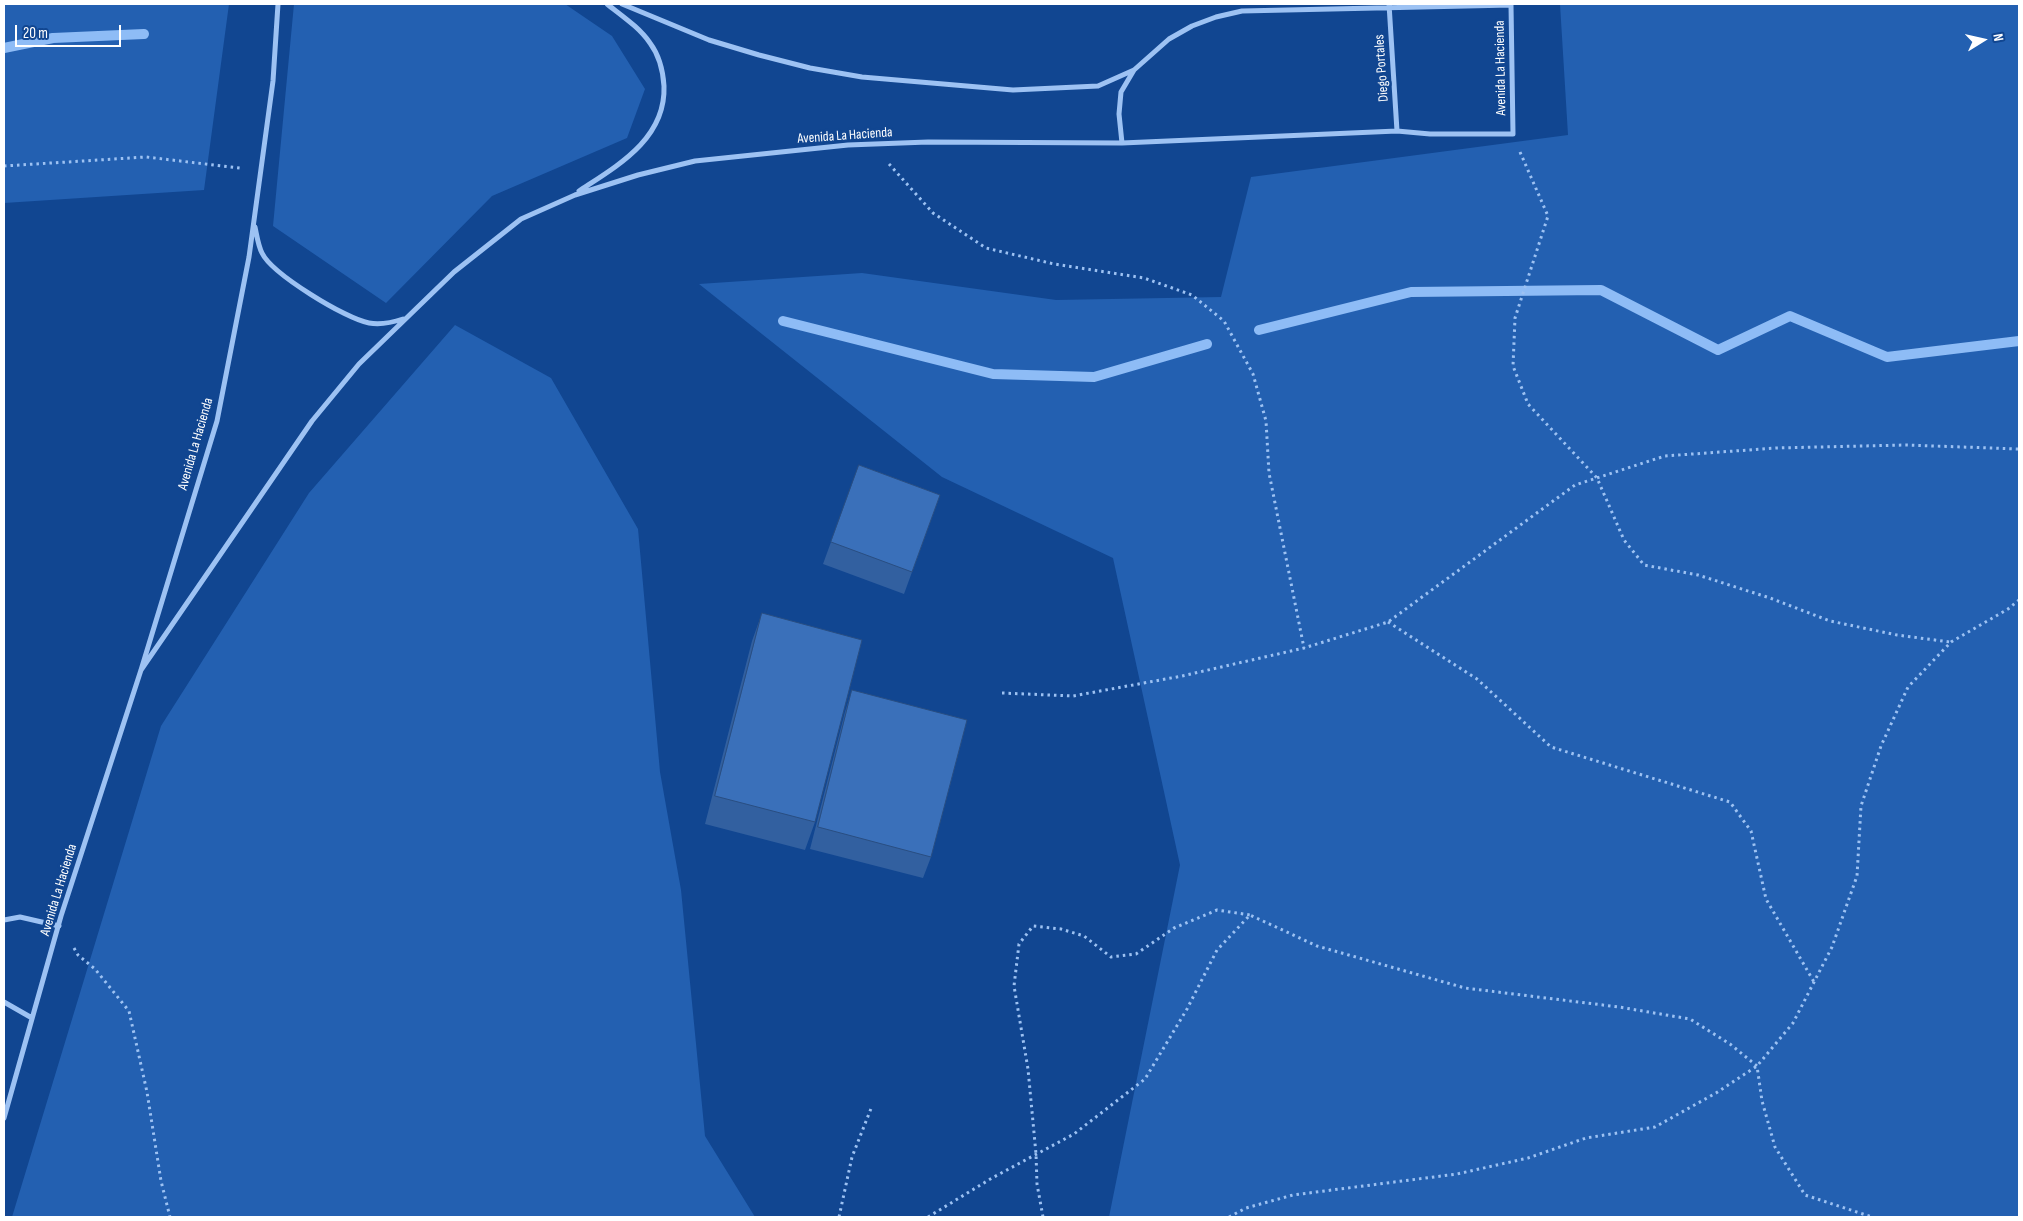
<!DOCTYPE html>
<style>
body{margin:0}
#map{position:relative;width:2023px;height:1221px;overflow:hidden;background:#114691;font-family:"Sofia Sans Condensed",sans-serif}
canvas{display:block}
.frame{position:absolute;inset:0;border:5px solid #fff;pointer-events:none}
.north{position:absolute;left:1958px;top:15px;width:50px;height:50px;-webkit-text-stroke:4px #114691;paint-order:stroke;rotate:80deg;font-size:14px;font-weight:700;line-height:20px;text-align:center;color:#fff}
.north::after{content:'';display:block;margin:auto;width:18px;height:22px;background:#fff;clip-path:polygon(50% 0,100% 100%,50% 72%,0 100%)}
.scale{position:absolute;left:15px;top:25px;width:106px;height:22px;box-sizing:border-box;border:2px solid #fff;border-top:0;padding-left:6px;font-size:15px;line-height:18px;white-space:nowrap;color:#fff;-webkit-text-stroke:4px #114691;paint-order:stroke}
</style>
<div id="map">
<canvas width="2023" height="1221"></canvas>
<div class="frame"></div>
<div class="north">N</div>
<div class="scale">20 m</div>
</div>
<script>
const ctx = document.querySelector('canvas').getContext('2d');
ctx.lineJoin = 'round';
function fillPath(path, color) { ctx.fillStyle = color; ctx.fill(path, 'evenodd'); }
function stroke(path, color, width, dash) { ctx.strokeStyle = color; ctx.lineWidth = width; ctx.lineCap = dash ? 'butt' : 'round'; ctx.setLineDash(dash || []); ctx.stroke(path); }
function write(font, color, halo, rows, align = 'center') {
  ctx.font = font + ' "Sofia Sans Condensed",sans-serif'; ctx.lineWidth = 5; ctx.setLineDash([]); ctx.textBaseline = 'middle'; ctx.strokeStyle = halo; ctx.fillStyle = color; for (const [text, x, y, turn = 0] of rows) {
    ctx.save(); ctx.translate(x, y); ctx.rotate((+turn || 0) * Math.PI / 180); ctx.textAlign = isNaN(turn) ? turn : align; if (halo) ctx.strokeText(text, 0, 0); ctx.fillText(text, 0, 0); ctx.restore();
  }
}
const green = new Path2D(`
 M4 4H229L204 190 4 203Z
 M294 4H565L612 36 645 89 627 138 492 196 386 303 273 226Z
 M1560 4H2019V1217H1109L1180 865 1113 558 942 477 699 284 862 273 1056 300 1221 297 1251 177 1568 135Z
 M455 325 551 378 638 529 660 772 681 890 705 1136 755 1217H12L161 726 309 493Z`);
const stream = new Path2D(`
 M4 48 53 38 144 34
 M783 321 993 374 1094 377 1207 344
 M1259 330 1411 292 1601 290 1718 350 1790 316 1887 357 2019 341`);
const path = new Path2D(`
 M1520 152 1548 216 1515 318 1513 366 1528 404 1597 478 1624 540 1644 565 1698 575 1770 598 1830 621 1897 635 1950 642
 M889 164 933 213 986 248 1054 264 1144 278 1192 295 1224 321 1253 374 1266 421 1269 473 1304 648
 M4 166 146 157 240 168
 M1388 622 1477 679 1551 747 1730 802 1751 831 1766 899 1814 982
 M1002 693 1073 696 1182 676 1304 648 1388 622 1575 485 1665 456 1776 448 1906 445 2019 449
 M74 948 78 955 95 969 129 1011 147 1092 161 1181 170 1217
 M839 1217 852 1157 872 1106
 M928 1217 992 1178 1074 1134 1145 1079 1187 1009 1217 950 1250 915 1317 946 1465 988 1619 1007 1690 1019 1730 1044 1757 1066 1762 1101 1775 1147 1805 1195 1872 1217
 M1043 1217 1037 1184 1036 1154 1028 1069 1014 986 1019 944 1033 926 1061 929 1084 936 1111 957 1136 954 1174 928 1217 910 1250 915
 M1229 1217 1246 1208 1293 1195 1457 1174 1528 1158 1586 1138 1655 1127 1716 1093 1757 1066 1793 1023 1832 947 1857 876 1861 806 1881 746 1908 687 1951 642 2008 609 2019 600`);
const street = new Path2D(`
 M1389 4 1397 131
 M1122 143 1119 114 1121 92 1134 70
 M579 191C617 166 666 139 664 86 663 71 659 55 650 43 639 27 622 16 607 4
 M255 227C257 236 258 245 262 253 272 274 346 319 369 323 381 325 391 323 403 319
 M141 670 312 421 359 364 454 272 521 219 575 195 638 175 695 161 848 145 928 142 1122 143 1397 131 1430 134H1513L1511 5 1242 11 1216 17 1192 26 1169 39 1134 70 1098 86 1013 90 862 77 810 68 759 55 709 40 622 4
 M4 920 20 917 59 926
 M4 1002 32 1018
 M4 1118 61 916 141 670 217 421 249 257 273 81 278 4`);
const wall = new Path2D(`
 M859 465 940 495 904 594 823 564Z
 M762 613 815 822 805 850 705 824 752 641Z
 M852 690 931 857 923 878 810 849 845 712Z`);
const building = new Path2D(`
 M859 465 940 495 912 572 831 542Z
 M762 613 862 640 815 822 715 796Z
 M852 690 967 720 931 857 818 827Z`);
const streetNames = [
 ["Diego Portales",1382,68,-94],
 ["Avenida La Hacienda",1501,68,-91],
 ["Avenida La Hacienda",845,136,-4],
 ["Avenida La Hacienda",196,444,-74],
 ["Avenida La Hacienda",59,890,-73]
];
fillPath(green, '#2360b1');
stroke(stream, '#8ebcf6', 10);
stroke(path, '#9dc2f3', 3, [2.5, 4]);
stroke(street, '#9dc2f3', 5);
fillPath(wall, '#3260a0');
fillPath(building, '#3a70ba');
stroke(building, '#294e82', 1);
write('14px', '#fff', '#114691', streetNames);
</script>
